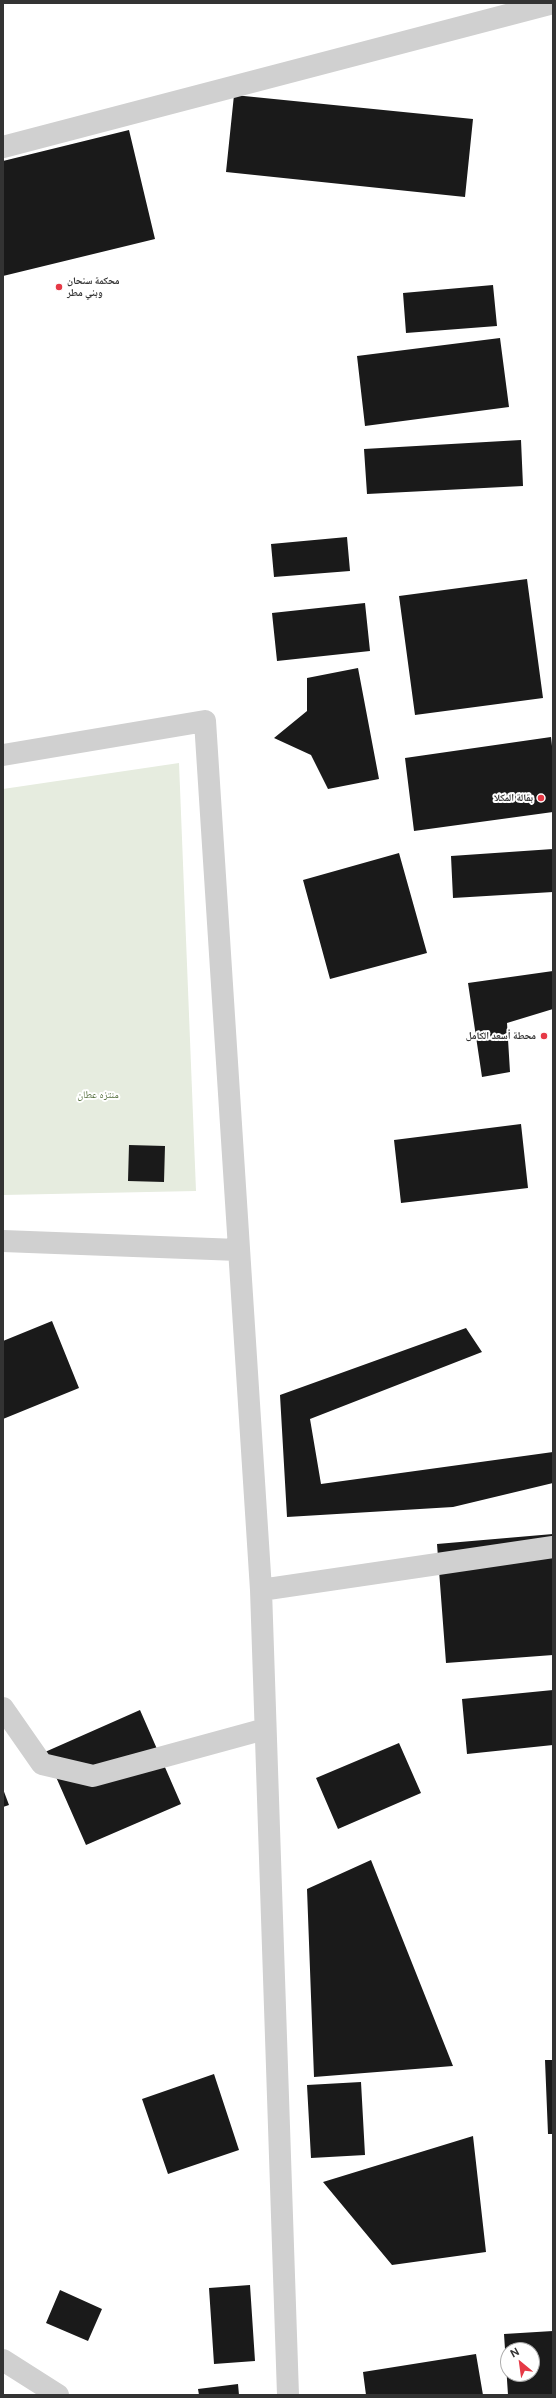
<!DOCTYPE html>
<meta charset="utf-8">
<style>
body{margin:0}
#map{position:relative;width:556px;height:2398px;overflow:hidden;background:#fff;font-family:"DM Sans",sans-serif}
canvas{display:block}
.frame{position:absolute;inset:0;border:4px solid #333;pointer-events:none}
.north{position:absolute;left:500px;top:2342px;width:40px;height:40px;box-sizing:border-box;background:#fff;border:1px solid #adadad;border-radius:50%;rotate:331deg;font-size:11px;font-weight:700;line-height:16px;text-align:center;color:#333}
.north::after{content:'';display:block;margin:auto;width:14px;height:18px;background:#e63946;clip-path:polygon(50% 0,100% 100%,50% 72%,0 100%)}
</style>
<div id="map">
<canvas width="556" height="2398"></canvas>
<div class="frame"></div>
<div class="north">N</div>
</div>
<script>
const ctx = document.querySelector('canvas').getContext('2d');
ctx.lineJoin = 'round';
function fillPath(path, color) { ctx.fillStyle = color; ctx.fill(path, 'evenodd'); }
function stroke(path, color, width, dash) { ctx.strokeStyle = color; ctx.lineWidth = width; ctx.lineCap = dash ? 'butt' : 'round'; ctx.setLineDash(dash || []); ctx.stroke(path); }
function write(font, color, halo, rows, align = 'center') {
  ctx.font = font + ' "DM Sans","Noto Naskh Arabic",sans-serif'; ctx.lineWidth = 4; ctx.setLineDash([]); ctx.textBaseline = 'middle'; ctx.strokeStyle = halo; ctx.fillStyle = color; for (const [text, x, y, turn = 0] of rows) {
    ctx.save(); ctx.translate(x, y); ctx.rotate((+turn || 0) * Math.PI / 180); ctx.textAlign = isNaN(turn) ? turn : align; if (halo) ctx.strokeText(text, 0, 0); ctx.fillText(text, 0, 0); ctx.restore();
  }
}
const green = new Path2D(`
 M179 763 196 1191 3 1195V789Z`);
const building = new Path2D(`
 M234 95 473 119 465 197 226 172Z
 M129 130 155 239 3 276V161Z
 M493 285 497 326 406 333 403 293Z
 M500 338 509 407 365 426 357 356Z
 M521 440 523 486 367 494 364 449Z
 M347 537 350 571 274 577 271 544Z
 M527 579 543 698 415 715 399 596Z
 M365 603 370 651 277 661 272 613Z
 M358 668 379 779 328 789 311 755 274 738 307 711V678Z
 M551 737 553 755V812L414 831 405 758Z
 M553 849V892L453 898 451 856Z
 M399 853 427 953 330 979 303 880Z
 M553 971V1009L507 1023 510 1072 482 1077 468 983Z
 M521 1124 528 1188 401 1203 394 1140Z
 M129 1145 165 1146 164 1182 128 1181Z
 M52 1321 79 1388 3 1419V1341Z
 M466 1328 482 1352 310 1419 321 1484 553 1452V1483L453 1507 287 1517 280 1395Z
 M553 1534V1655L446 1663 437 1544Z
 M553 1690V1745L467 1754 462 1699Z
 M140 1710 181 1804 86 1845 45 1752Z
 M399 1743 421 1793 338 1829 316 1778Z
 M3 1789 9 1805 3 1807Z
 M371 1860 453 2066 314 2077 307 1889Z
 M545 2060H553V2134H548Z
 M214 2074 239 2150 168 2174 142 2099Z
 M361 2082 365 2155 311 2158 307 2085Z
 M473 2136 486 2252 392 2265 323 2182Z
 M250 2285 255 2361 214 2364 209 2288Z
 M60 2290 102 2309 88 2341 46 2323Z
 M553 2331V2395H508L504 2334ZM508 2350H532V2374H508Z
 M476 2354 483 2395H366L363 2372Z
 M238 2384 239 2395H199L198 2389Z`);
const minor = new Path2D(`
 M3 147 553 3
 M3 755 205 721 261 1590 288 2395
 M3 1241 238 1250
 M261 1590 553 1547
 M3 1708 42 1764 93 1776 265 1729
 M3 2360 58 2395`);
const markers = [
 [59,287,4,"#e63946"],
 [541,798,4,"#e63946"],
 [544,1036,4,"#e63946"]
];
const poiNames = [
 ["محكمة سنحان",67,281,"left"],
 ["وبني مطر",67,293,"left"],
 ["بقالة المكلا",533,798],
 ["محطة أسعد الكامل",536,1036]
];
const parkNames = [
 ["منتزه عطان",98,1095]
];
fillPath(green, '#e6ecdf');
fillPath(building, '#1a1a1a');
stroke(minor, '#d0d0d0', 22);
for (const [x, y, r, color] of markers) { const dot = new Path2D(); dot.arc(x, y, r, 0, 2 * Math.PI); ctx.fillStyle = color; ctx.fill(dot); stroke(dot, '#fff', 1.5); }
write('bold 10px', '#333', '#fff', poiNames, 'right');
write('10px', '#56703f', '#fff', parkNames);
</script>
